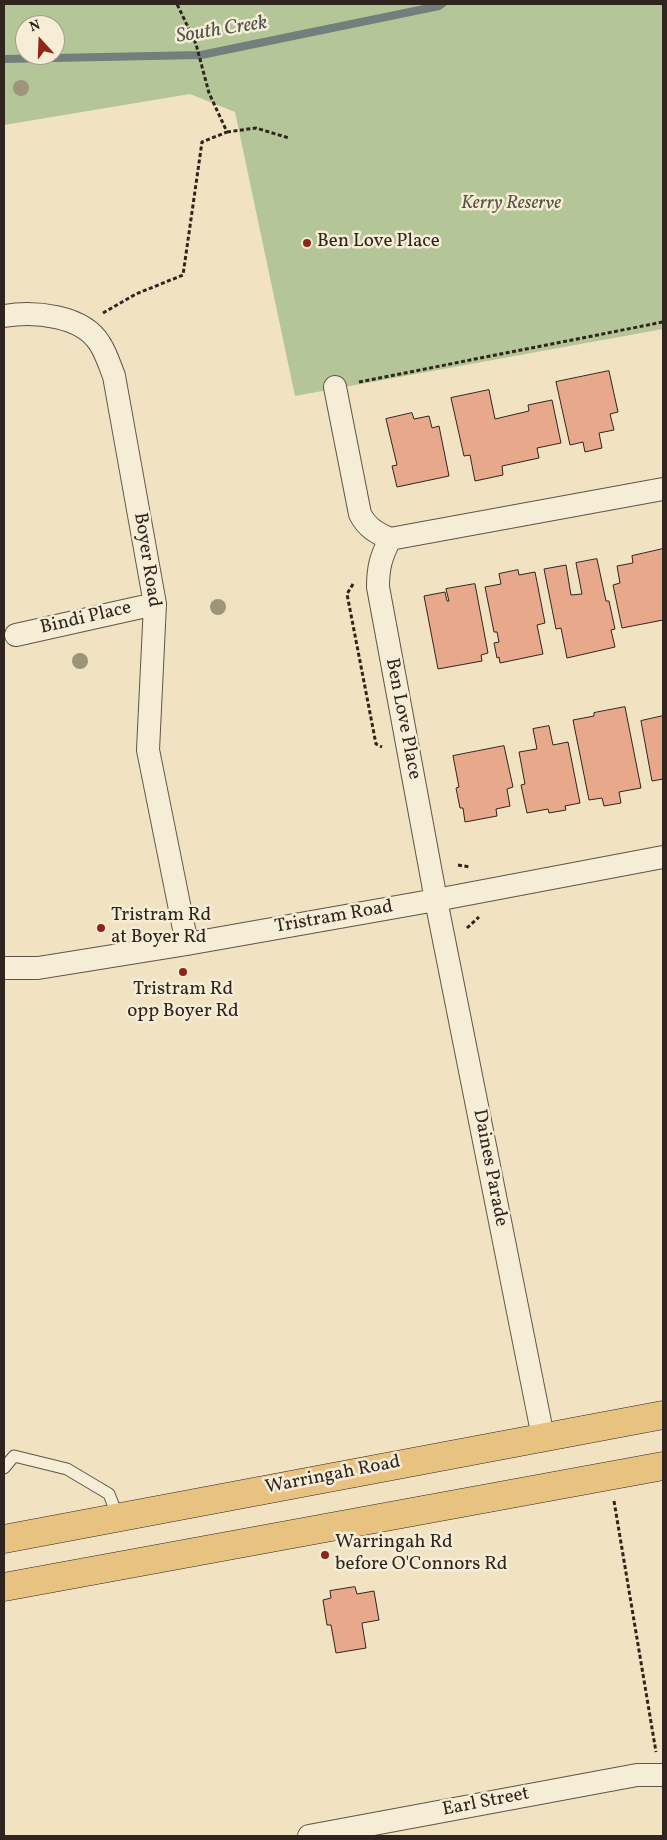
<!DOCTYPE html>
<style>
body{margin:0}
#map{position:relative;width:667px;height:1840px;overflow:hidden;background:#f1e3c2;font-family:Vollkorn,serif}
canvas{display:block}
.frame{position:absolute;inset:0;border:5px solid #30241f;pointer-events:none}
.north{position:absolute;left:15px;top:15px;width:50px;height:50px;box-sizing:border-box;background:#f6edd7;border:1px solid #a79d8d;border-radius:50%;rotate:340deg;font-size:14px;font-weight:700;line-height:20px;text-align:center;color:#30241f}
.north::after{content:'';display:block;margin:auto;width:18px;height:22px;background:#8f2418;clip-path:polygon(50% 0,100% 100%,50% 72%,0 100%)}
</style>
<div id="map">
<canvas width="667" height="1840"></canvas>
<div class="frame"></div>
<div class="north">N</div>
</div>
<script>
const ctx = document.querySelector('canvas').getContext('2d');
ctx.lineJoin = 'round';
function fillPath(path, color) { ctx.fillStyle = color; ctx.fill(path, 'evenodd'); }
function stroke(path, color, width, dash) { ctx.strokeStyle = color; ctx.lineWidth = width; ctx.lineCap = dash ? 'butt' : 'round'; ctx.setLineDash(dash || []); ctx.stroke(path); }
function write(font, color, halo, rows, align = 'center') {
  ctx.font = font + ' Vollkorn,serif'; ctx.lineWidth = 5; ctx.setLineDash([]); ctx.textBaseline = 'middle'; ctx.strokeStyle = halo; ctx.fillStyle = color; for (const [text, x, y, turn = 0] of rows) {
    ctx.save(); ctx.translate(x, y); ctx.rotate((+turn || 0) * Math.PI / 180); ctx.textAlign = isNaN(turn) ? turn : align; if (halo) ctx.strokeText(text, 0, 0); ctx.fillText(text, 0, 0); ctx.restore();
  }
}
const green = new Path2D(`
 M4 4H663V329L295 396 235 112 190 94 4 125ZM25 25H55V55H25Z`);
const stream = new Path2D(`
 M4 59 201 55 439 6 442 4`);
const building = new Path2D(`
 M609 371 618 412 610 414 614 430 599 433 602 448 585 452 583 442 570 445 556 382Z
 M489 390 495 419 529 411 528 405 552 400 561 443 537 448 539 458 502 466 503 475 475 481 470 455 464 456 451 398Z
 M412 413 414 419 429 416 432 428 439 426 449 476 397 487 392 466 397 465 386 419Z
 M663 549V620L622 628 613 585 620 583 617 566 633 563 632 556Z
 M597 559 606 601H609L615 629 611 630 615 647 567 658 561 628 556 629 544 569 566 565 571 595 582 594 576 563Z
 M518 570 519 575 535 572 545 623 537 625 543 654 500 663 499 657 497 658 494 643 499 642 497 632H494L485 587 501 584 499 574Z
 M475 584 488 653 481 655 482 661 438 669 424 596 445 592 447 601H449L446 589Z
 M625 707 641 788 619 792 621 803 604 806 602 798 589 800 573 720 594 716V713Z
 M663 716V779L652 781 641 721Z
 M549 726 553 745 568 742 580 803 565 806 566 810 549 813 548 809 527 813 521 785 525 784 519 752 537 749 533 729Z
 M504 746 513 787 507 789 510 806 496 809 497 816 465 822 463 808H460L456 788 459 787 453 756Z
 M355 1587 357 1594 374 1591 379 1620 362 1623 366 1648 336 1653 331 1625H327L323 1600 331 1598 330 1591Z`);
const path = new Path2D(`
 M227 132 256 128 289 138
 M103 313 136 294 183 275 202 142 227 132 209 93 196 44 177 4
 M359 382 663 322
 M353 584 347 594 376 744 382 747
 M458 865 470 867
 M467 928 479 917
 M614 1501 656 1752`);
const lane = new Path2D(`
 M4 1468 14 1456 67 1469 109 1494 118 1517`);
const street = new Path2D(`
 M4 316C34 311 83 315 100 344 106 353 110 366 114 376L155 604 148 750 187 944
 M335 387 360 514C367 528 377 533 390 539 381 557 378 567 378 587L436 900 543 1437
 M390 539 663 489
 M16 635 155 604
 M4 968H38L187 944 436 900 663 857
 M309 1836 637 1775H663`);
const highway = new Path2D(`
 M4 1539 663 1415
 M4 1587 663 1466`);
const trees = [
 [21,88],
 [218,607],
 [80,661]
];
const markers = [
 [307,243,5,"#8f2418"],
 [101,928,5,"#8f2418"],
 [183,972,5,"#8f2418"],
 [325,1555,5,"#8f2418"]
];
const parkNames = [
 ["Kerry Reserve",511,205]
];
const poiNames = [
 ["Ben Love Place",317,243],
 ["Tristram Rd",111,917],
 ["at Boyer Rd",111,939],
 ["Tristram Rd",183,991,"center"],
 ["opp Boyer Rd",183,1013,"center"],
 ["Warringah Rd",335,1544],
 ["before O'Connors Rd",335,1566]
];
const streetNames = [
 ["Boyer Road",146,560,81],
 ["Bindi Place",86,619,-13],
 ["Ben Love Place",402,719,79],
 ["Tristram Road",334,918,-10],
 ["Daines Parade",489,1168,79],
 ["Warringah Road",333,1476,-11],
 ["Earl Street",486,1803,-11]
];
const waterNames = [
 ["South Creek",222,31,-9]
];
fillPath(green, '#b4c598');
stroke(stream, '#71807d', 8);
fillPath(building, '#e8a88b');
stroke(building, '#30241f', 1);
stroke(lane, '#605448', 13);
stroke(street, '#605448', 24);
stroke(highway, '#30241f', 29);
stroke(path, '#30241f', 3, [4, 2.5]);
stroke(lane, '#f6edd7', 11);
stroke(street, '#f6edd7', 22);
stroke(highway, '#e8c281', 28);
ctx.fillStyle = '#9d947c';
for (const [x, y] of trees) { ctx.beginPath(); ctx.arc(x, y, 8, 0, 2 * Math.PI); ctx.fill(); }
for (const [x, y, r, color] of markers) { const dot = new Path2D(); dot.arc(x, y, r, 0, 2 * Math.PI); ctx.fillStyle = color; ctx.fill(dot); stroke(dot, '#f6edd7', 2); }
write('italic 19px', '#585443', '#f6edd7', parkNames);
write('19px', '#30241f', '#f6edd7', poiNames, 'left');
write('19px', '#30241f', '#f6edd7', streetNames);
write('italic 20px', '#50524e', '#f6edd7', waterNames);
</script>
